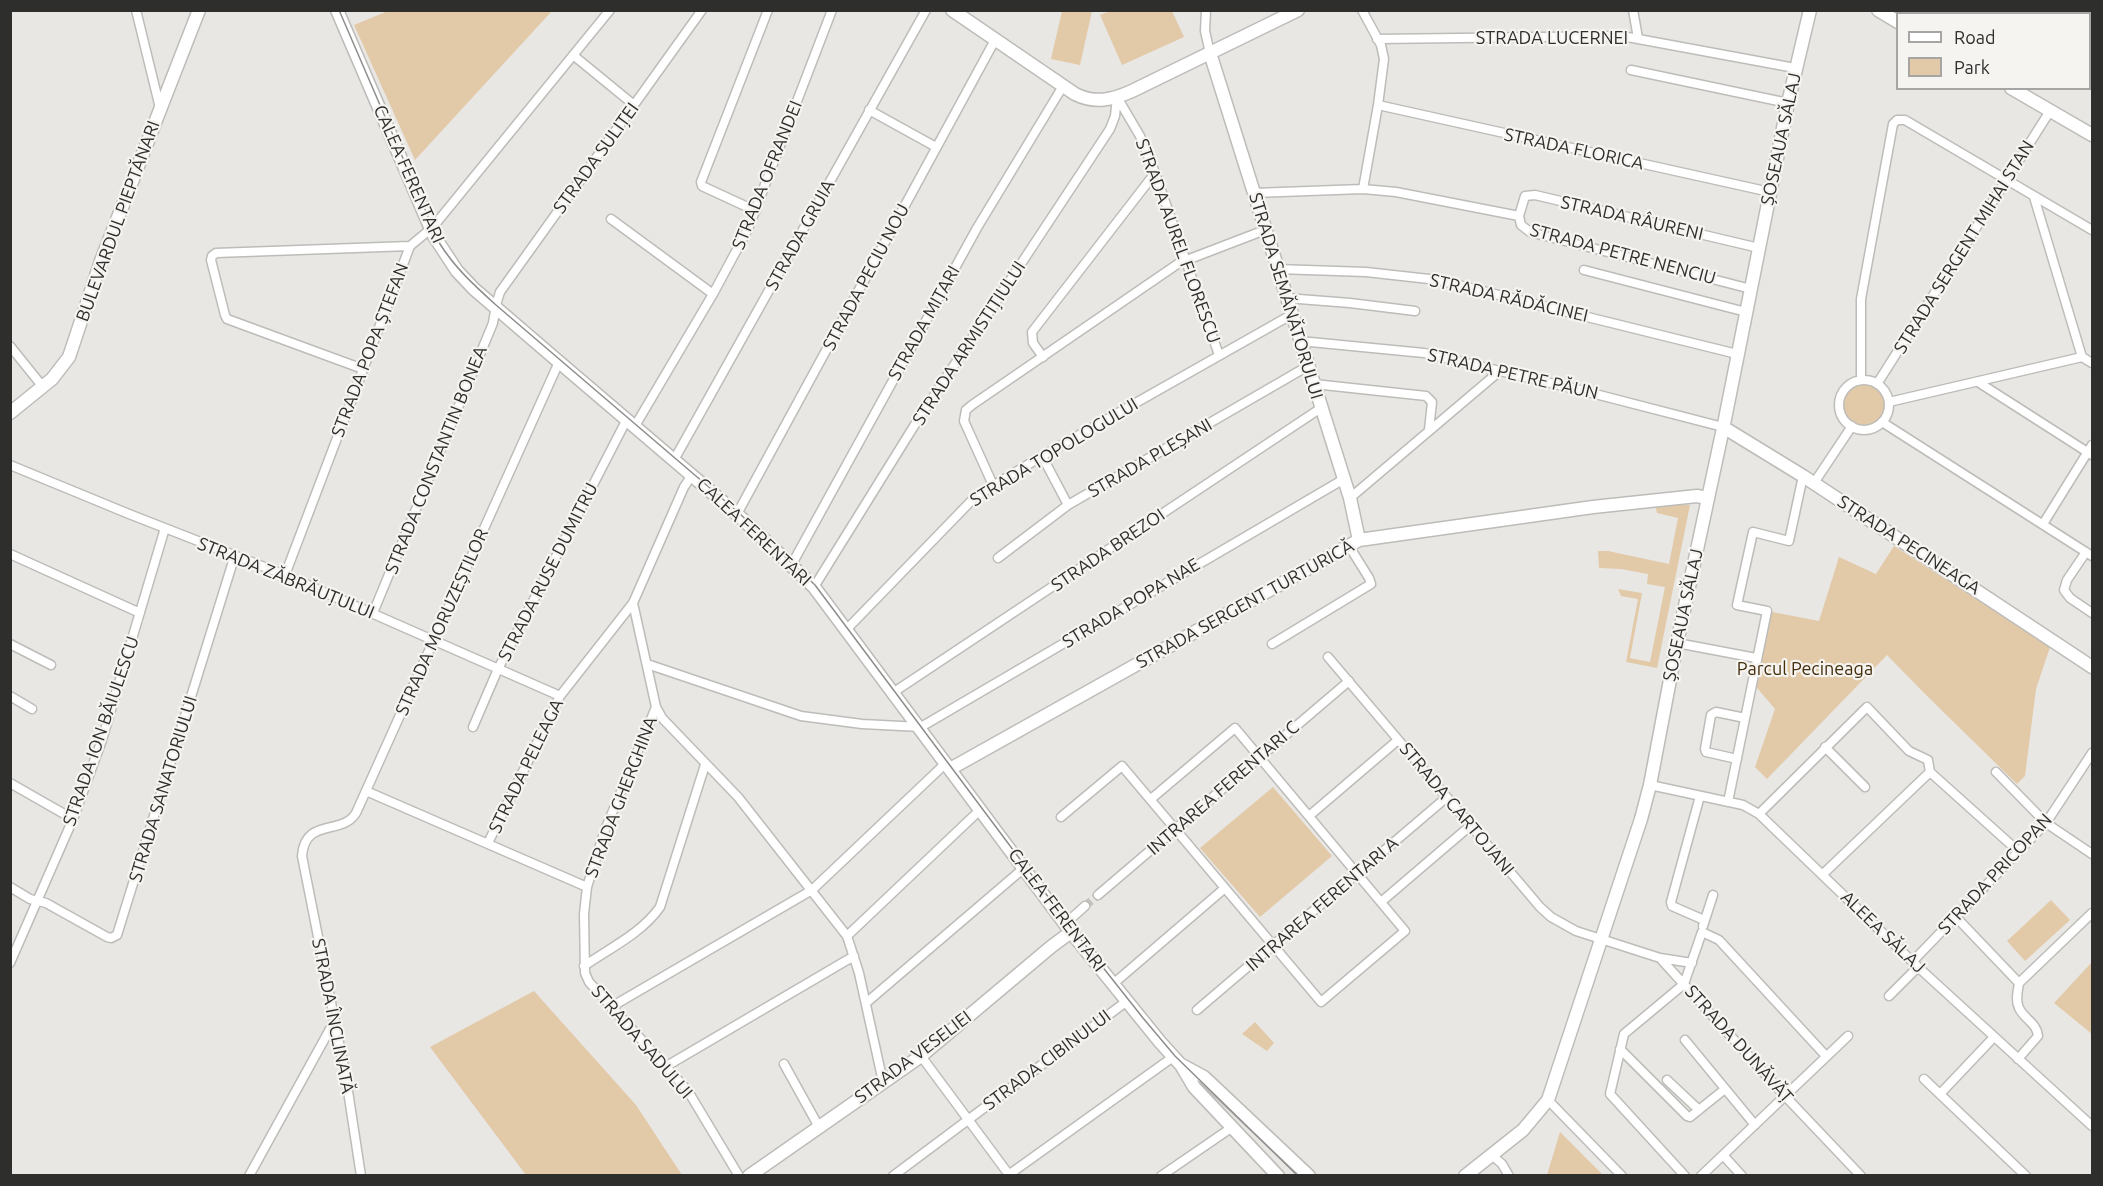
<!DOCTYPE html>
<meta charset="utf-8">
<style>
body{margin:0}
#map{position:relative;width:2103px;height:1186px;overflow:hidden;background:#e9e7e4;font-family:Ubuntu,sans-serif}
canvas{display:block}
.frame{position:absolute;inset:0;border:12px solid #2e2e2d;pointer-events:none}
.legend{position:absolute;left:1896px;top:12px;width:195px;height:78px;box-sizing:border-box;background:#f6f4f1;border:2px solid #a6a5a3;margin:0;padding:8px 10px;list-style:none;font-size:18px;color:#2e2e2d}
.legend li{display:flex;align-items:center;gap:12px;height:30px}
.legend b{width:30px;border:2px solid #a6a5a3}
</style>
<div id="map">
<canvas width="2103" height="1186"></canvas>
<div class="frame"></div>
<ul class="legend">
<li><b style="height:8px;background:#fff"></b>Road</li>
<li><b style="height:16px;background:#e2c9a8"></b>Park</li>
</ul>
</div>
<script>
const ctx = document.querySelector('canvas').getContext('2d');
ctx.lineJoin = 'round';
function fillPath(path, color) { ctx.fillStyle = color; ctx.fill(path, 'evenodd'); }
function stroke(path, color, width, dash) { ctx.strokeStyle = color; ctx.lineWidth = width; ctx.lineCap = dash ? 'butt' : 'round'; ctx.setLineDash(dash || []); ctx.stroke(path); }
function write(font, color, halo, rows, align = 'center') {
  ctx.font = font + ' Ubuntu,sans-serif'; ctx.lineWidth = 4.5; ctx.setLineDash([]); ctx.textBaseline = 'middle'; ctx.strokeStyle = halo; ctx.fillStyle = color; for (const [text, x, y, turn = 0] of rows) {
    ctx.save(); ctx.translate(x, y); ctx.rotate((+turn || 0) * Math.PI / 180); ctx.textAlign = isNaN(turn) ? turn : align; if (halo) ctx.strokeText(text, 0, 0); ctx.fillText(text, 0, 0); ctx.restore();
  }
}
const green = new Path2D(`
 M388 11V10L552 11 415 160 354 25Z
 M1062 11H1092L1080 65 1051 59Z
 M1110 11H1172L1184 37 1122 65 1100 15Z
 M1843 405a22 22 0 1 1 44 0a22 22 0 1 1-44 0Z
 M1655 504 1690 505 1657 668 1626 662 1638 599 1621 596 1618 589 1642 593 1630 658 1650 662 1665 587 1647 584 1648 574 1621 569 1599 568 1598 551H1608L1669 564 1678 518 1657 513Z
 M1894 546 2050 647 2036 689 2025 776 2017 784 1924 693 1887 655 1767 779 1755 767 1775 709 1752 682 1767 611 1819 621 1839 557 1876 574Z
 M1273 787 1332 856 1260 917 1200 848Z
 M2051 900 2070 920 2025 961 2007 941Z
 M2092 962V1034L2054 1003Z
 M534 991 636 1105 682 1175H526L430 1047Z
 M1255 1022 1274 1043 1267 1051 1242 1034Z
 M1560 1132 1603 1175H1547Z`);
const streetTunnel = new Path2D(`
 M1085 906 1098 895`);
const street = new Path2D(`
 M136 10 160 108
 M1206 10 1205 31 1210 53
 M1362 10 1381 45 1384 59 1378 105 1363 189
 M1633 10 1638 38
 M1377 39 1622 36 1795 68
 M573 55 634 105
 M1631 70 1788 103
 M1117 97 1140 136 1155 173 1219 355
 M1378 105 1770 192
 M869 110 936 147
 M1254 193 1363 189 1396 192 1519 216
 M2034 197 2082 357
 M756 211 702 186 701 182 768 10
 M611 219 713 294
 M1277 269 1366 272 1438 280 1737 354
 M1584 270 1746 312
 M1751 289 1530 232 1521 225 1519 216 1525 196 1535 195 1759 248
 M1286 298 1350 303 1415 311
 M1300 341 1424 353 1576 389 1723 427
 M10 346 43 387
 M1043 357 1033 343 1032 332 1155 173
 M2082 357 2092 363
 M363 369 227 319 225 315 211 260 212 256 216 253 410 246
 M1861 380V299L1893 124 1897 120H1905L2092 230
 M1839 405a25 25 0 1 1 50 0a25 25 0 1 1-50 0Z
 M1978 382 2092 455
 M1314 384 1426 396 1432 402 1429 430
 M1877 384 2050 111
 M1889 402 2082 357
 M1882 422 2092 556
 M635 426 713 294 748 229 832 10
 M1042 456 1068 505
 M674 460 926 10
 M10 465 129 514 285 575 560 696
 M1814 483 1852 426
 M993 485 964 421 966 410 972 405 1179 263 1265 230
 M1350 498 1501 370
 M737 514 995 40
 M2043 524 2092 445
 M2086 552 2067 580 2064 590 2070 598 2092 613
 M10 554 140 613
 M998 558 1068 505 1308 366
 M792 564 977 228 1063 86
 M285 575 410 246 433 227 610 10
 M814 587 914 426 1110 129 1115 116 1117 97
 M633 603 656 707 662 718 738 797 847 936 859 973 883 1082
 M373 613 493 323 496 305 500 292 702 10
 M847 629 975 497 1042 456 1291 315
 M1677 643 1756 658
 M10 644 51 665
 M1272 644 1371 584 1369 578 1349 546
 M1328 657 1540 907 1551 917 1576 931 1660 958 1785 1096 1861 1176
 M647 664 801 716 862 724 921 727 1344 479
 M894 692 1321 408
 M10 696 32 709
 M656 707 605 830 587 887 584 914 585 973 589 982 688 1091 739 1176
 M473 727 498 669 627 419
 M1825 747 1865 787
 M1737 759 1706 752 1705 749 1711 715 1716 712 1745 718
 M1996 772 2046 823 2092 854
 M10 783 73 819
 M1650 785 1743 805 1759 814 1918 967 2092 1126
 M366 791 587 887
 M1700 796 1671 902 1672 906 1704 920
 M1728 802 1767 611 1737 605 1753 532 1789 541 1803 476
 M1759 814 1867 707 1909 751 1928 760 1930 772 2018 851
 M1309 816 1398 740
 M1061 817 1122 766 1321 1002 1405 931 1235 728 1151 799
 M488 843 560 696 633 603 684 487 692 475
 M1823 874 1930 772
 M10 887 30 899 46 903 107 937 111 938 117 935 235 555
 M1098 895 1349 681
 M1381 902 1470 826
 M1955 916 2019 983
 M1065 924 1085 906
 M1703 926 1713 895
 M847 936 981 809
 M1660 958 1692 963
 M1913 961 2046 823 2092 753
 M10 963 73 819 102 740 165 528
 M584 966C610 948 642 933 660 907L705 765
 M1113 984 1225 888
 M1889 996 1918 967
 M866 1003 1024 868
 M611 1007 812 890 946 763
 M1197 1010 1447 797
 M1685 1040 1755 1125
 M1620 1049 1687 1116 1690 1117 1725 1089
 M921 1056 1010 1176
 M2018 1059 2038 1036C2037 1023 2024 1019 2019 1008 2015 1000 2018 991 2019 983L2092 913
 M784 1064 819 1127
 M665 1067 854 956
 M1924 1079 2026 1176
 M1667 1080 1699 1110
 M1940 1094 1994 1037
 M1548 1100 1622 1176
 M1492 1155 1502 1164 1509 1176
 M1723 1155 1742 1176
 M249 1176 335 1020
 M361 1176 346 1078 302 856C305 817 342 836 356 813L559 362
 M893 1176 1127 1001
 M1007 1176 1173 1057
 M1161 1176 1231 1128
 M1685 1176 1610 1094 1624 1034 1684 984 1702 932 1719 940 1826 1056
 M1701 1176 1848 1036`);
const secondary = new Path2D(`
 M337 10 434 236 457 271 474 289 559 362 737 514 814 587 1071 932 1160 1042 1180 1064 1204 1077 1309 1176
 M952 10 1075 94C1095 104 1112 100 1132 91L1298 10
 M1878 10 1898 22
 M1210 53 1350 498 1359 540
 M2011 88 2092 135
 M10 413 52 379 69 357 101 261 199 10
 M1723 427 1803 476 2092 667
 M950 769 1359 540 1593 507 1697 496 1708 498
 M1181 1065 1194 1087 1278 1176
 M749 1176 921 1056 1052 946 1071 932
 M1465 1176 1523 1130 1548 1100 1641 819 1650 785 1677 643 1725 419 1788 103 1810 10`);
const tram = new Path2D(`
 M339 10 440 244C455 268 475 286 496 305L738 512 815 585 1067 922 1143 1018 1175 1056 1298 1176`);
const streetNames = [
 ["STRADA LUCERNEI",1552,38],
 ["ȘOSEAUA SĂLAJ",1781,139,-78],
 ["STRADA FLORICA",1574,149,12],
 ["STRADA SULIȚEI",596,158,-54],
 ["CALEA FERENTARI",409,174,66],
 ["STRADA OFRANDEI",767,175,-68],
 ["STRADA RÂURENI",1632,218,13],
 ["BULEVARDUL PIEPTĂNARI",118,221,-70],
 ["STRADA GRUIA",800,235,-61],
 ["STRADA AUREL FLORESCU",1178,241,70],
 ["STRADA SERGENT MIHAI STAN",1964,247,-58],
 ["STRADA PETRE NENCIU",1623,254,15],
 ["STRADA PECIU NOU",866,277,-62],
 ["STRADA SEMĂNĂTORULUI",1286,296,73],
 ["STRADA RĂDĂCINEI",1509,298,13],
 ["STRADA MIȚARI",924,323,-61],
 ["STRADA ARMISTIȚIULUI",969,343,-57],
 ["STRADA POPA ȘTEFAN",370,350,-69],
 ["STRADA PETRE PĂUN",1513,374,13],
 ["STRADA TOPOLOGULUI",1054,452,-31],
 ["STRADA PLEȘANI",1150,458,-30],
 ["STRADA CONSTANTIN BONEA",436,460,-68],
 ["CALEA FERENTARI",754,532,43],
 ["STRADA PECINEAGA",1909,545,33],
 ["STRADA BREZOI",1108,550,-34],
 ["STRADA RUSE DUMITRU",548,572,-63],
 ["STRADA ZĂBRĂUȚULUI",286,578,22],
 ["STRADA POPA NAE",1131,603,-31],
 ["STRADA SERGENT TURTURICĂ",1245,604,-29],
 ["ȘOSEAUA SĂLAJ",1683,615,-78],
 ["STRADA MORUZEȘTILOR",442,622,-66],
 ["STRADA ION BĂIULESCU",101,731,-71],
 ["STRADA PELEAGA",526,766,-64],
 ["INTRAREA FERENTARI C",1223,788,-41],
 ["STRADA SANATORIULUI",163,789,-73],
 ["STRADA GHERGHINA",621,797,-69],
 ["STRADA CARTOJANI",1457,809,50],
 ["STRADA PRICOPAN",1995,874,-47],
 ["INTRAREA FERENTARI A",1322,904,-41],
 ["CALEA FERENTARI",1057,910,53],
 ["ALEEA SĂLAJ",1883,932,44],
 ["STRADA ÎNCLINATĂ",333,1016,79],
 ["STRADA SADULUI",642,1042,49],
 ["STRADA DUNĂVĂȚ",1739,1044,48],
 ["STRADA VESELIEI",913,1057,-37],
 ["STRADA CIBINULUI",1047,1060,-37]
];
const parkNames = [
 ["Parcul Pecineaga",1805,669]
];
fillPath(green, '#e2c9a8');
stroke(streetTunnel, '#c4c2bf', 8, [8, 4]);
stroke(street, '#bebcb9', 11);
stroke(secondary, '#bebcb9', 15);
stroke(street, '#fff', 8);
stroke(secondary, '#fff', 12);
stroke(tram, '#8e8d8b', 1.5);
write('18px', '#2e2e2d', '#f6f4f1', streetNames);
write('18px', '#432d0b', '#f6f4f1', parkNames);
</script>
